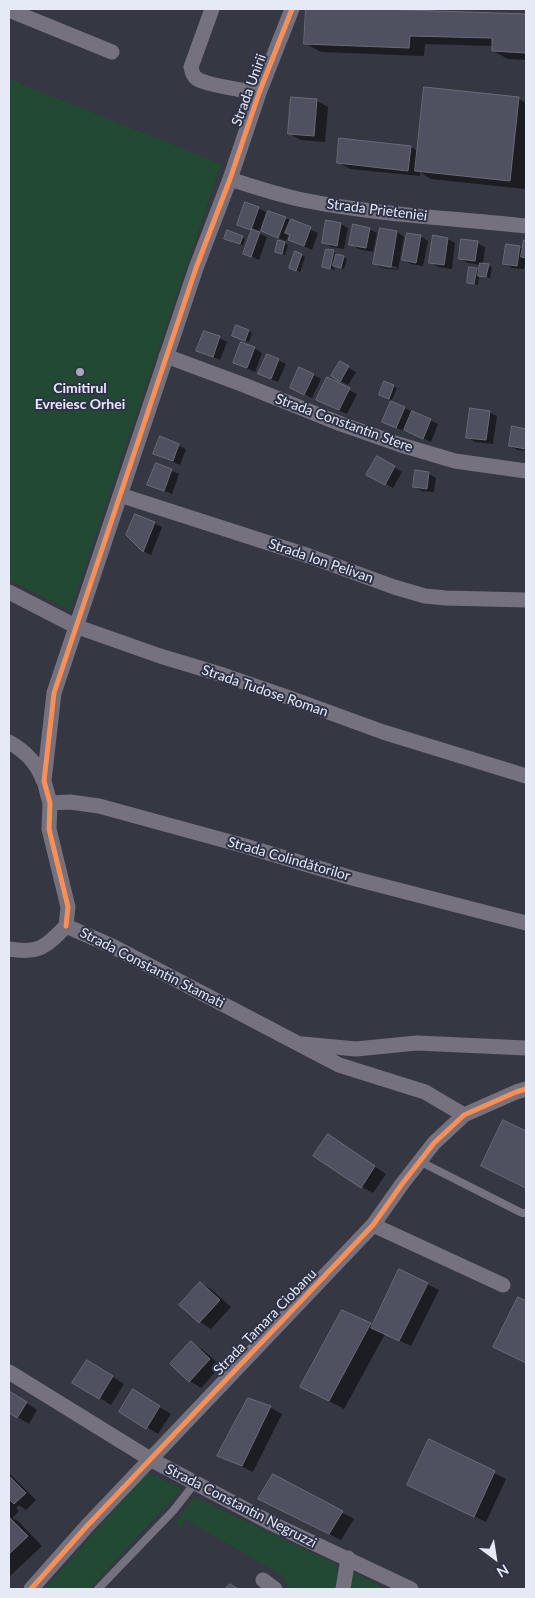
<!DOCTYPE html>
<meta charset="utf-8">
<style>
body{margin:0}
#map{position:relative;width:535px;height:1598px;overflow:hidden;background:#353742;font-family:Lato,sans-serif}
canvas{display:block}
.frame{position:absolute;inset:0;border:10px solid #e6e9f6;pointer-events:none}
.north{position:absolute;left:470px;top:1533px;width:50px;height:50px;-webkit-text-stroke:4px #2f3348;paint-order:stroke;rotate:149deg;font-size:14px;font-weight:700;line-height:20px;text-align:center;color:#e6e9f6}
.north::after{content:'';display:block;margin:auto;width:18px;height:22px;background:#e6e9f6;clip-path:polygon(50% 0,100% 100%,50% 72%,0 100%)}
</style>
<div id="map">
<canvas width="535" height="1598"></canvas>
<div class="frame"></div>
<div class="north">N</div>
</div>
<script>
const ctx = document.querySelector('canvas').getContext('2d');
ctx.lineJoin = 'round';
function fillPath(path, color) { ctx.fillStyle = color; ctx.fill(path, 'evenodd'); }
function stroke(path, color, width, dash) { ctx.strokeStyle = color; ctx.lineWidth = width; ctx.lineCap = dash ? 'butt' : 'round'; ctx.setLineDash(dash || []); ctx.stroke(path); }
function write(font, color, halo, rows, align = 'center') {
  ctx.font = font + ' Lato,sans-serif'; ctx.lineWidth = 4; ctx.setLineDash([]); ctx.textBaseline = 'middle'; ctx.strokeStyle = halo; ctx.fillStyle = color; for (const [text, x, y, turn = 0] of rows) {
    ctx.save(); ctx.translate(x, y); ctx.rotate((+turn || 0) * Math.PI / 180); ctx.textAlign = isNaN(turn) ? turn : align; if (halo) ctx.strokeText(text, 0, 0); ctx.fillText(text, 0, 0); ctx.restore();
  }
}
const green = new Path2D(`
 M9 79 221 164 70 610 9 580Z
 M150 1473 181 1489 89 1589H44L142 1478Z
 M194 1497 336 1564 338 1589H290L282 1575 185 1519 180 1528 176 1522Z
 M349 1571 387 1589H347Z`);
const shadow = new Path2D(`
 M307 9 526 15V60L508 59 493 51V46L425 44 424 56 321 52 306 44Z
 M425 89 519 99 526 103 525 189 431 179 420 172V176L350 169 338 162 411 147 418 151Z
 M317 101 328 107 325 142 301 140 290 134Z
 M246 203 266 212 259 233 267 237 259 260 245 253 252 231 238 224Z
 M285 218 318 233 312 250 290 240 292 236 289 234 286 241 262 231Z
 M340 224 348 228 344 249 331 247 324 243Z
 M369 229 377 233 373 252 358 249 351 244Z
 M397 232 404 237 398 270 382 268 375 263ZM381 264 397 267V269L381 267Z
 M420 236 428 241 423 266 411 264 403 260Z
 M242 237 245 239 243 245 229 240Z
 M448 239 455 243 452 269 438 267 431 262Z
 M525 242H526V258L524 269 512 268 505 263 519 247 523 249Z
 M285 243 288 245 285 255 280 253Z
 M477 243 485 247 483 264 492 267 490 278 479 275 478 285 468 282 477 269 480 271 481 265 468 263 460 259Z
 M327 250 334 252 337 254V255L347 259 344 269 335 266 334 270 324 267Z
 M302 255 305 257 300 272 294 269Z
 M249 331 252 333 249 342 237 337Z
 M219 338 227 342 220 360 198 350Z
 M254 348 262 353 255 372 235 363Z
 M278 360 286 364 278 382 267 378Z
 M340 363 356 372 348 385 332 376Z
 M314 375 321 379 312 398 299 392Z
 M327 379 357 394 347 414 325 403Z
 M393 386 397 388 392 400 384 397Z
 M392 402 438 424 431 442 404 430V431L392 426Z
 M489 412 497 416 493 444 475 442 467 437Z
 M513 428 526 430V451L518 450 510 446Z
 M160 438 186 449 180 465 154 453Z
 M377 458 402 472 393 488 368 474Z
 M156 464 179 474 172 494 149 484Z
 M429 474 436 478 434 492 422 491 414 486Z
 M154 523 162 527 151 555 143 551 128 535Z
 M503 1122 526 1133V1188L482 1166Z
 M340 1143 386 1174 373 1193 362 1187Z
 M201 1283 212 1290 231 1307 211 1329 200 1322Z
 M427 1284 439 1290 411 1346 385 1334 344 1409 302 1387 342 1311 374 1326Z
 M519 1298 526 1302V1363L506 1353Z
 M192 1343 203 1350 221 1366 201 1388 190 1381Z
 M99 1368 124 1384 111 1405 74 1382Z
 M9 1392 37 1410 29 1424 9 1412Z
 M145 1398 171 1414 158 1434 121 1411Z
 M248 1399 271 1408 282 1414 253 1472 218 1455Z
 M429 1441 506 1479 486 1522 420 1491Z
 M9 1473 36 1500 26 1510 19 1505 16 1508 19 1511 12 1518 18 1521 42 1546 9 1577Z
 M273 1476 354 1519 341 1540 271 1505Z`);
const building = new Path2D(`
 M306 9H378L526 14V53L492 51V38L410 36 409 48 304 44Z
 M424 87 519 97 510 181 415 171Z
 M291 97 317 99 314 136 288 134Z
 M339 138 411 146 408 171 337 163Z
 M245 202 259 207 251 230 237 225Z
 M268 211 286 217 278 238 261 231Z
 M291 219 311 227 304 246 288 240 290 235 285 233Z
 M326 220 341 223 337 246 322 243Z
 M353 224 370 228 366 248 349 245Z
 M380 228 397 231 391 267 373 264Z
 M252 229 260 232 251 257 243 254Z
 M227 230 243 236 240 244 224 239Z
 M407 233 421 235 416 263 402 260Z
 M433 235 448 238 444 265 429 263Z
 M461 239 478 241 475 261 459 259Z
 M278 240 285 242 282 254 275 252Z
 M524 240 526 241V258L521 257Z
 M506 244 520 246 517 266 503 264Z
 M326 249 334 250 330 269 322 267Z
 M295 251 302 254 296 271 289 268Z
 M336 254 344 256 341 268 333 266Z
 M480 263 489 264 486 277 478 276Z
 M469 267 477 268 474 284 467 283Z
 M236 325 249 330 245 341 232 336Z
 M204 331 220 336 213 357 196 351Z
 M241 342 255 347 247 368 233 363Z
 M267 354 279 359 271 379 258 374Z
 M340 361 349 366 340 382 331 376Z
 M299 367 314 374 304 395 290 388Z
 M327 377 350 388 339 410 316 400Z
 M384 381 394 385 389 399 379 395Z
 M391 401 405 407 396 428 382 422Z
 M470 408 490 411 486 440 466 438Z
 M412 411 431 419 423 439 404 430Z
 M512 426 526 429V449L509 446Z
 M160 436 179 444 173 461 153 454Z
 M377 456 395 466 385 485 366 475Z
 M156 463 172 469 164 491 147 485Z
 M415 470 429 472 427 489 413 487Z
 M135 514 155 522 143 552 126 535Z
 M503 1120 526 1131V1188L481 1166Z
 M328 1134 375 1166 361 1188 313 1156Z
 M399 1269 428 1283 399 1341 371 1328Z
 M200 1282 220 1300 199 1323 179 1305Z
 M518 1297 526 1301V1363L493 1347Z
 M342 1310 371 1323 329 1401 300 1387Z
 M191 1341 210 1359 189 1382 170 1364Z
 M87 1360 113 1376 99 1399 72 1383Z
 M133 1389 160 1406 146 1429 119 1412Z
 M9 1391 27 1402 17 1418 9 1413Z
 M248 1398 271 1406 242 1466 217 1456Z
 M429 1439 495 1471 474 1517 407 1485Z
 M273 1474 343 1511 329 1534 258 1499Z
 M9 1476 26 1493 14 1504 9 1499Z
 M9 1517 28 1536 9 1554Z
 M230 1584 238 1589H225Z`);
const service = new Path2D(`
 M419 1161 522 1213H526
 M98 1589 173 1511 195 1483`);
const minor = new Path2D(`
 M212 9 191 67C192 72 193 77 199 80 212 86 243 90 259 93
 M9 10 112 52
 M230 179C254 187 279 195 303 200 377 215 452 218 526 226
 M166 356 244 385 341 424 401 445 455 461 526 471
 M120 495 309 556 394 587 425 596 446 598 526 600
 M9 592 75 626 160 656 223 675 290 698 383 732 526 776
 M9 742C26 752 36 762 43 780
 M50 803 70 802 99 806 245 846 352 878 526 923
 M66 926 68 907 49 829 50 803 44 781 54 693 196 268 230 179 259 93 292 9
 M9 949C39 954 46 947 66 926L112 946 339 1065 425 1092 464 1115
 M303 1044 356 1049 417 1043 526 1048
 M373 1225 503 1285
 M9 1372 150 1459 273 1524 411 1589
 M263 1580 275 1589
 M31 1589 87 1526 373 1225 402 1184 434 1143 464 1115 516 1092 526 1089
 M343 1589 348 1558`);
const cycleway = new Path2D(`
 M66 926 68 907 49 829 50 803 44 781 54 693 196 268 230 179 259 93 292 9
 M31 1589 87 1526 373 1225 402 1184 434 1143 464 1115 516 1092 526 1089`);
const markers = [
 [80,372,5,"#a8abb7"]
];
const streetNames = [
 ["Strada Unirii",249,90,-70],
 ["Strada Prieteniei",377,210,7],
 ["Strada Constantin Stere",344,423,20],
 ["Strada Ion Pelivan",321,561,19],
 ["Strada Tudose Roman",265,691,19],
 ["Strada Colindătorilor",289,859,16],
 ["Strada Constantin Stamati",152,968,27],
 ["Strada Tamara Ciobanu",265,1322,-46],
 ["Strada Constantin Negruzzi",241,1506,27]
];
const poiNames = [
 ["Cimitirul",80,388],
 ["Evreiesc Orhei",80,404]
];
fillPath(green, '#224a32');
fillPath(shadow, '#0007');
fillPath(building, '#4f5161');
stroke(building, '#696b75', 1);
stroke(service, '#76717e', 8);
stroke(minor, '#76717e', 15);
stroke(cycleway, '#f78f57', 5);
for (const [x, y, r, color] of markers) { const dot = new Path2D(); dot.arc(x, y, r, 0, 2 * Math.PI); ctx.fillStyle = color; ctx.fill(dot); stroke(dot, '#2f3348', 2); }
write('14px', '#e6e9f6', '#2f3348', streetNames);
write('bold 14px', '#e6e9f6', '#2f3348', poiNames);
</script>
